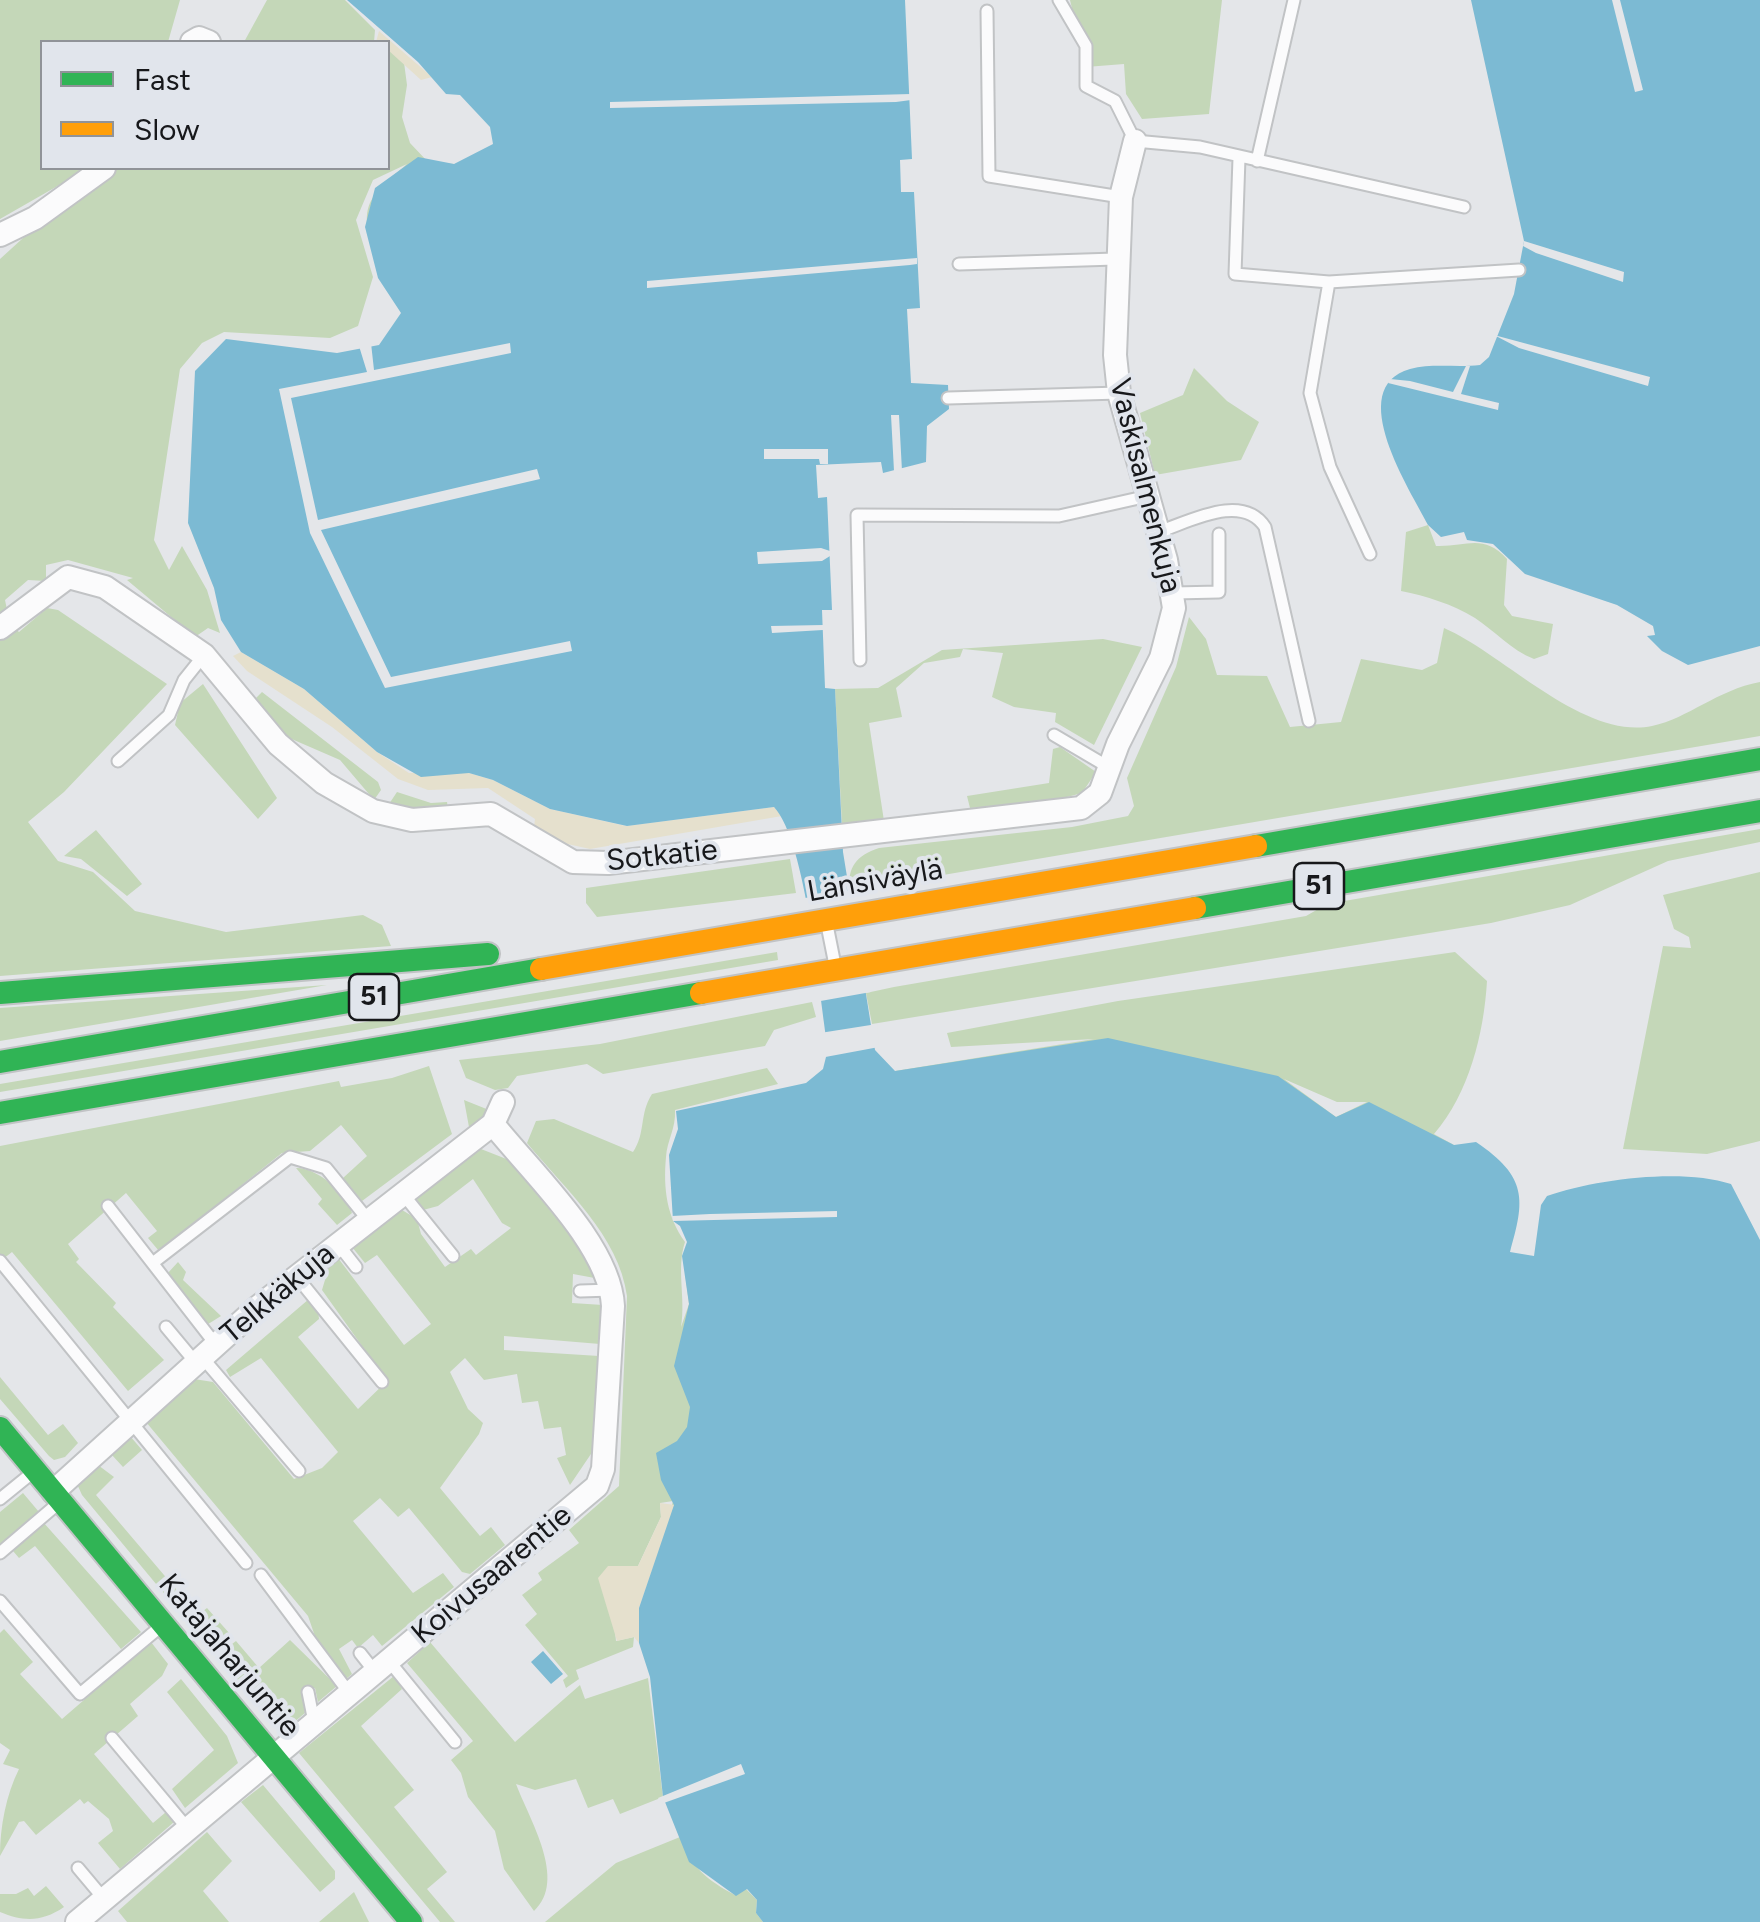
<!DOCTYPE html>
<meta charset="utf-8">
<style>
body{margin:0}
#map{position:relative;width:1760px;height:1922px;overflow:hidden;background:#e4e6e9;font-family:Figtree,sans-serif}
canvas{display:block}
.legend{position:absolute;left:40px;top:40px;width:350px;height:130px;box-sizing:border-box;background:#e1e5ec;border:2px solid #909398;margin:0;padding:12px 18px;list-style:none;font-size:30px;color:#17181b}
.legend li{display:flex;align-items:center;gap:20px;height:50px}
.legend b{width:50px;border:2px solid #909398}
</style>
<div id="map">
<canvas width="1760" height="1922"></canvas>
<ul class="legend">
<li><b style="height:12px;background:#30b455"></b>Fast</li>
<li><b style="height:12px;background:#ff9f0a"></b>Slow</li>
</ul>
</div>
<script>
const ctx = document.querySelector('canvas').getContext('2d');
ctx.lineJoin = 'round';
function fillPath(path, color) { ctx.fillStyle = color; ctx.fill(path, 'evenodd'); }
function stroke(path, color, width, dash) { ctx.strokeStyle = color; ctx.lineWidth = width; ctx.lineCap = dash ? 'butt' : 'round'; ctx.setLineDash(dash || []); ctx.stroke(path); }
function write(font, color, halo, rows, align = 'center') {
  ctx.font = font + ' Figtree,sans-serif'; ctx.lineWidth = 8; ctx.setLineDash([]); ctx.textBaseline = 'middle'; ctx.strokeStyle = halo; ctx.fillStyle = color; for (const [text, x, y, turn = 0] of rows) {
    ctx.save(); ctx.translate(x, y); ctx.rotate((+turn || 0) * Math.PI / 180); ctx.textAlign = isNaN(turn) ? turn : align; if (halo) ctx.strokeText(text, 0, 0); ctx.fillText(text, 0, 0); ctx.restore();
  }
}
const green = new Path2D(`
 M0 0H180L168 42H42V168H89L0 219Z
 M267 0H345L375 30 374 42H244Z
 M1070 0H1222L1209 114 1142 119 1126 94 1124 64 1086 67Z
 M388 49 403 55 407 85 402 117 410 143 428 162 454 164 377 262C358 207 365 199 407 164L373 180 356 220 373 277 358 326 330 338 224 332 202 343 180 369 154 540 169 570 182 546 207 590 220 633 208 628 195 637 127 580 133 578 68 560 46 565V581L28 580 5 600 10 624 19 632 47 608 58 610 167 684 64 792 28 822 58 861 93 872 135 911 226 932 363 915 382 925 391 946 0 976V259L100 168H388Z
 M1194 368 1227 401 1259 422 1241 460 1155 475 1140 413 1183 395Z
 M1428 525 1436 546C1467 547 1483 533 1507 559L1504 605 1512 616 1553 624 1548 654 1534 659C1511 650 1495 631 1475 618 1452 604 1426 596 1401 591L1406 532Z
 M1189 617 1206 639 1217 675 1267 676 1290 727 1341 722 1361 659 1422 670 1437 663 1444 628C1504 654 1583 740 1652 726 1689 718 1717 690 1760 682V736L849 891C848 866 856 856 879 848L1072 827 1128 816 1134 806 1127 778 1176 667Z
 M1103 639 1142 647 1094 745 1055 722 1056 713 1014 707 992 697 1003 653 963 649 960 657 924 663 896 688 902 717 869 723 884 821 842 825 835 689 878 688 942 650Z
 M203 684 277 798 258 819 175 725 180 703Z
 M262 692 378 782 381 790 374 800 340 760 287 737 256 698Z
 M1060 747 1096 772 1082 793 1045 803 970 808 967 796 1049 783 1053 749Z
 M397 792 431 803 447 802 448 809 416 812 387 807Z
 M1760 829V842L1668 861 1570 905 1491 923 872 1024 866 993 894 987 1306 916 1327 904Z
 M96 830 142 884 127 896 81 859 64 856Z
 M790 859 796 893 597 917 586 903V888Z
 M1760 872V1141L1707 1154 1623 1149 1663 946 1691 948 1689 937 1674 929 1663 895Z
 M777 952 778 960 0 1092V1084Z
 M1455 952 1487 981C1484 1033 1469 1094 1434 1134L1454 1145 895 1071 1094 1039 951 1047 947 1033 1118 1001ZM1284 1079 1337 1102H1367L1336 1117Z
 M327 985 0 1041V1008Z
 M812 1002 816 1017 774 1030 765 1046 603 1074 587 1064 517 1076 508 1088 495 1090 466 1078 459 1060 600 1044Z
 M429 1066 452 1134 362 1201 343 1178 367 1156 341 1125 310 1151 282 1153 159 1251 148 1238 157 1231 126 1193 68 1244 79 1259 76 1262 116 1303 113 1307 164 1360 128 1391 12 1252 3 1259 0 1256V1146L339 1081 341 1087 392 1078Z
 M767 1068 778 1084 675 1110C676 1129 667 1140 666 1157 663 1189 667 1217 685 1242 676 1269 686 1298 681 1327L689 1304 685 1273 726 1364 662 1542 673 1501 660 1503 661 1517 638 1566H608L616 1641 634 1637 633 1647 576 1670 579 1679 566 1688 563 1680 568 1676 525 1625 537 1614 522 1595 542 1580 538 1573 579 1543 569 1530 619 1486 627 1296C619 1236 565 1189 527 1143L536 1121 554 1119 633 1152C646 1133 639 1114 652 1094Z
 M464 1100 489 1110 490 1113 469 1127Z
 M481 1149 509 1160 584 1252 600 1279 573 1274 572 1303 603 1305 600 1344 504 1336V1350L599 1356 593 1451 570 1485 557 1458 566 1455 561 1427 544 1429 538 1401 522 1403 517 1374 484 1380 465 1358 450 1372 468 1409 483 1423 479 1434 440 1488 480 1536 491 1527 505 1545 470 1574 462 1572 409 1508 398 1517 380 1498 353 1521 413 1593 443 1573 454 1587 382 1646 373 1635 358 1648 352 1640 339 1649 352 1674 346 1679 318 1645 308 1616 146 1422 194 1379 213 1382 294 1479 322 1468 338 1452 261 1358 230 1377 226 1370 309 1299 318 1309 319 1319 298 1337 358 1409 387 1381 322 1290 330 1263 338 1258 404 1345 431 1324 377 1255 365 1263 352 1247 402 1210 417 1219 421 1234 445 1267 471 1249 476 1255 511 1228 502 1223 473 1179 438 1206 423 1210 416 1198Z
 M296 1168C317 1167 347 1194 352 1213L337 1225 318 1204 322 1199Z
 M178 1262 186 1272 183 1280 221 1316 205 1326 167 1274Z
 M0 1377 48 1435 63 1424 78 1443 65 1457 54 1460 49 1456 0 1399Z
 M130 1436 142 1450 123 1467 111 1454Z
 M98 1465 114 1477 96 1495 198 1615 207 1608 230 1634 211 1650 82 1495 77 1484Z
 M23 1493 39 1512 0 1547V1512Z
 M43 1522 141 1632 121 1649 35 1546 19 1558 13 1551Z
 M4 1629 33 1662 20 1674 62 1719 151 1642 168 1664 162 1676 130 1704 138 1716 94 1754 153 1823 166 1812 174 1822 120 1869 98 1843 113 1831 109 1819 88 1801 84 1804 80 1799 36 1835 24 1821 19 1822 0 1856C0 1827 6 1795 19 1769L3 1764 10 1750 0 1743V1633Z
 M290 1640 337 1686 318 1702 315 1688 301 1691 305 1713 281 1733 216 1656 236 1641 259 1668Z
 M430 1642 515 1742 580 1685 585 1699 648 1678 663 1797 620 1814 613 1799 588 1808 576 1779 535 1790 516 1784C529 1819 568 1880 534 1911L504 1869 495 1831 468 1797 461 1773 451 1760 473 1741 407 1663Z
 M394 1676 402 1689 361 1726 414 1790 394 1807 447 1872 427 1889 455 1922H440L299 1753Z
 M181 1679 227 1736 238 1763 185 1808 172 1789 214 1750 167 1692Z
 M263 1785 335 1871V1879L320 1892 241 1802Z
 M207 1832 232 1861 203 1891 229 1922H127L118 1911Z
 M680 1837C690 1866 708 1881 735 1895L744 1887 757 1900 756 1913 763 1922H545L616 1863Z
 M46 1886 64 1907C42 1922 24 1922 0 1912V1894H16L28 1888 34 1896Z
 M354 1892 369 1922H319Z`);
const sand = new Path2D(`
 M379 31 432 77 421 80 388 50V42H376Z
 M241 652 304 689 377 752 409 773H469L493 780 550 809 626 826 774 807 782 816 590 849 563 843 534 827 535 819 488 788 428 790 398 779 332 727 247 671 233 656Z
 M660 1503 675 1505 639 1608V1643L634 1637 617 1641 598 1578 608 1566H638L661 1517Z`);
const water = new Path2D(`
 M347 0H905L912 159 900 160 901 192H914L920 308 907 309 911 383 948 385 949 409 927 426 926 462 883 473 881 462 816 465 818 498 827 497 832 610H822L825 688 835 689 843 852 875 1050 895 1071 1108 1038 1278 1076 1336 1117 1369 1102 1454 1145 1476 1142C1528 1177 1525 1200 1510 1252L1534 1256 1541 1205 1547 1196C1596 1179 1682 1168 1731 1184L1760 1240V1922H763L756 1913 757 1900 747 1889 736 1896 689 1862 663 1797 650 1677 639 1643V1608L674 1505 661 1480 656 1453 677 1441 687 1427 690 1407 674 1366 689 1304 682 1256 687 1242 680 1226 673 1221 669 1155 678 1129 676 1111 806 1083 823 1069 828 1049C819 996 807 843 774 807L627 826 550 809 493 780 469 773 421 777 377 752 304 689 241 652 221 620 214 588 188 523 195 371 226 339 337 353 379 345 401 313 378 278 365 227 375 188 418 157 454 164 493 144 490 127 460 95 446 94 418 62Z
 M1471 0H1760V646L1688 665 1662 651 1647 636 1655 635 1653 626 1617 605 1525 574 1493 544 1467 540 1464 532 1441 537 1428 525C1411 491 1343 388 1410 369 1433 363 1457 368 1480 365L1489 357 1514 294 1524 241Z
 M543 1651 563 1674 551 1684 531 1662Z`);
const pier = new Path2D(`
 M1612 0H1620L1643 90 1635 92Z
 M911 94V100L896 102 610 108V102Z
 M1524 241 1624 272 1623 282 1536 253 1523 246Z
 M917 258V264L910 265 647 288V281Z
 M1494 335 1650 377 1648 386 1519 348Z
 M371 343 374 370 510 343 511 353 291 398 318 520 537 469 540 479 321 530 391 677 570 641 572 651 385 688 310 533 279 389 367 372 359 346Z
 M1466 366H1470L1461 394 1499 403 1498 410 1388 383 1390 379 1410 381 1453 392Z
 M891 415H899L902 471H894Z
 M764 449H828V464H820L819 459H764Z
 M821 548 830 551V556L822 561 758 564 757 552Z
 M823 625V630L772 633 771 626Z
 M854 890 871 992 815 1002 799 899Z
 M877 1024 879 1047 820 1058V1033Z
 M837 1211V1217L673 1221 672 1216 710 1214Z
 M741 1764 745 1774 661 1804 658 1798Z`);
const lane = new Path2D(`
 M1059 0 1086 46V86L1115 101 1135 141 1200 147 1464 207
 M987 11 989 176 1121 197
 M1239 158 1235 274 1329 282 1519 270
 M1257 161 1294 0
 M959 264 1115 259
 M1329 282 1310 393 1330 467 1370 554
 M948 398 1119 393
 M1158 532C1189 522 1242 492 1265 527L1309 721
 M1174 593 1219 592V534
 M860 660 857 515 1059 516 1148 496
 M1054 735 1110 768
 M118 761 169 715 184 680 204 655
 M827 925 835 965
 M403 1194 453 1256
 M108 1206 216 1345
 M338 1244 356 1267
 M0 1261 246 1563
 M154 1262 290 1157 326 1168 369 1221
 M297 1277 382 1382
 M580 1291 612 1290
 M166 1327 196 1363
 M202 1357 299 1471
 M0 1499 32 1473
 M0 1553 61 1501
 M261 1575 350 1694
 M0 1601 80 1694 160 1627
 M360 1653 375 1672
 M389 1661 455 1742
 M308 1692 314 1722
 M112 1738 188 1829
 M78 1868 104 1899`);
const street = new Path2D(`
 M192 42 199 38 209 42
 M0 235 35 218 104 168
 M0 628 68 577 105 587 204 655 278 744 324 783 373 811 412 820 491 814 573 862 608 863 1081 808 1100 793 1118 744 1161 658 1174 608 1166 560 1119 393 1115 355 1121 197 1135 141
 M53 1492 258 1307 493 1124 503 1102
 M77 1922 597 1486 603 1469 613 1306C610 1245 531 1172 493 1124`);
const fast = new Path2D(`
 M1256 846 1760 759
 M1195 908 1760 811
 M0 993 488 954
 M0 1062 541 969
 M0 1113 701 993
 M0 1428 411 1922`);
const slow = new Path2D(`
 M541 969 1256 846
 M701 993 1195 908`);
const shields = [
 [1319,886,50],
 [374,997,50]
];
const shieldNames = [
 ["51",1319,886],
 ["51",374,997]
];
const streetNames = [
 ["Vaskisalmenkuja",1145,486,76],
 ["Sotkatie",662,856,-6],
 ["Länsiväylä",875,881,-10],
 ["Telkkäkuja",278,1294,-40],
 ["Koivusaarentie",492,1575,-40],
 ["Katajaharjuntie",229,1656,50]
];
fillPath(green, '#c4d7b8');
fillPath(sand, '#e5e0cd');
fillPath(water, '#7cbad3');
fillPath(pier, '#e4e6e9');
stroke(lane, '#c1c3c5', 15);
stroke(street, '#c1c3c5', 26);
stroke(fast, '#c1c3c5', 26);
stroke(slow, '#c1c3c5', 26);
stroke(lane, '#fbfbfc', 11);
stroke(street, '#fbfbfc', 22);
stroke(fast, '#30b455', 22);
stroke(slow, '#ff9f0a', 22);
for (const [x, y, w] of shields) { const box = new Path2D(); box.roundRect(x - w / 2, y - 23, w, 46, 8); ctx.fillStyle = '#e1e5ec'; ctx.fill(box); stroke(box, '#17181b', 2.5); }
write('bold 28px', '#17181b', null, shieldNames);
write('30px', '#17181b', '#e1e5ec', streetNames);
</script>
